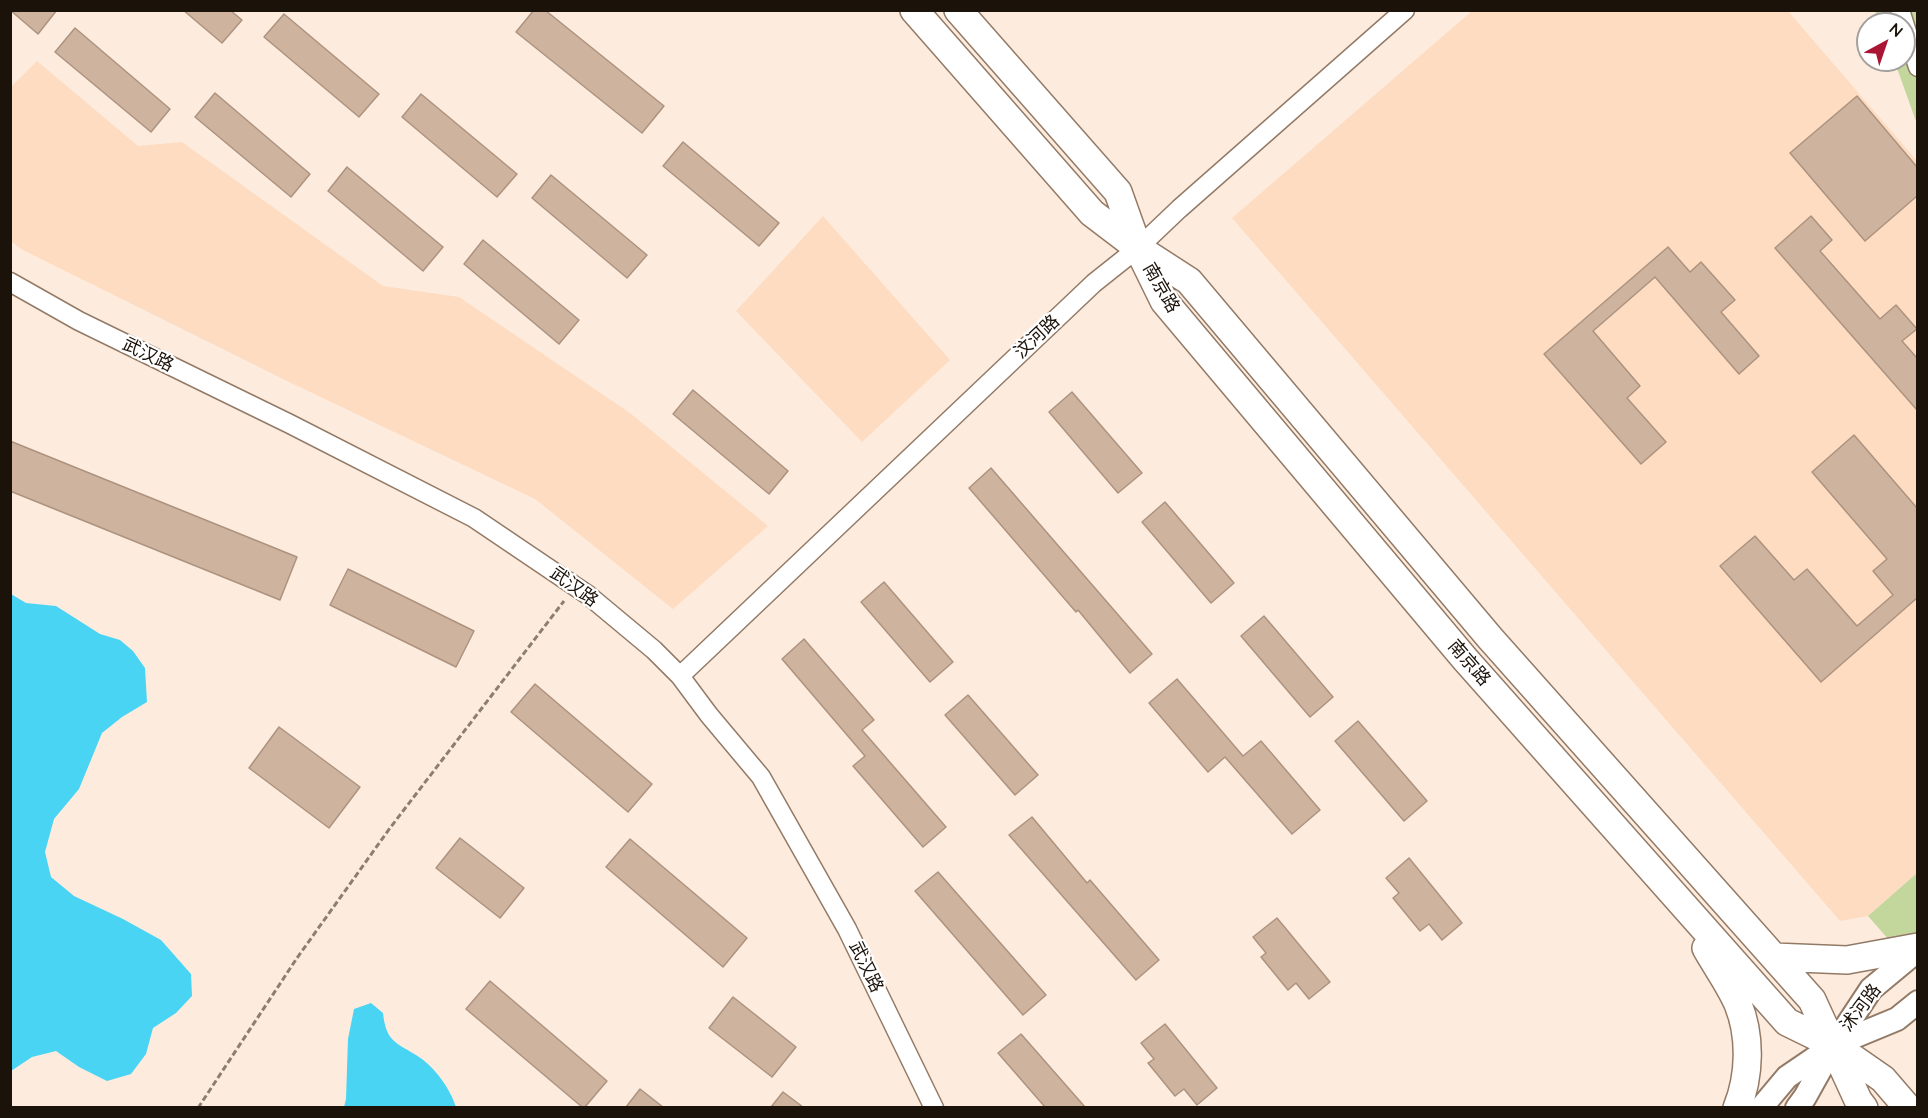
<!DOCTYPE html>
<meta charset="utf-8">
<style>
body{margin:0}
#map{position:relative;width:1928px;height:1118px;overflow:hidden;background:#fdecde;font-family:Quicksand,sans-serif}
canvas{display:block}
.frame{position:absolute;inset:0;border:12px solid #1b120a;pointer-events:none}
.north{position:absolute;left:1856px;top:12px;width:60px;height:60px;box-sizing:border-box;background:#fff;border:2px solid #a4a09d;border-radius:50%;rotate:40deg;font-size:16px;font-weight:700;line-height:24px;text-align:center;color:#1b120a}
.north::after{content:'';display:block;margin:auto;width:21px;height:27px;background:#ab1534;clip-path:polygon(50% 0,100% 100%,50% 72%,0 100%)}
</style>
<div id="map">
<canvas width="1928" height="1118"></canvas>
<div class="frame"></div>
<div class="north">N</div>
</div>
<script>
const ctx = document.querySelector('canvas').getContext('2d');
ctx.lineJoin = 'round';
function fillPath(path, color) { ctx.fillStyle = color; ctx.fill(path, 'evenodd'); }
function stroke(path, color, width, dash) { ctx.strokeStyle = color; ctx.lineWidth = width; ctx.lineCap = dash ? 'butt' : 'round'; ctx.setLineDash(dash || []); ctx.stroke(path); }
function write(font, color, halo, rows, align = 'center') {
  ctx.font = font + ' Quicksand,"Noto Sans SC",sans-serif'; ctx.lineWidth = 4.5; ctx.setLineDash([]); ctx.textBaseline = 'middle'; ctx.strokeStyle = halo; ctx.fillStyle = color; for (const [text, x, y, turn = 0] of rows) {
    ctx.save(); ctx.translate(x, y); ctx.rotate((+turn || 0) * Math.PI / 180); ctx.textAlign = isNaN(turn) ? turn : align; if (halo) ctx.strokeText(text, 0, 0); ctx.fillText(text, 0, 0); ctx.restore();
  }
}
const built = new Path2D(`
 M1472 11H1788L1917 161V873L1868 916 1840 921 1232 218Z
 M37 61 138 146 182 142 383 286 459 297 630 413 768 526 673 609 535 499 287 381 21 249 11 241V87Z
 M823 216 950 360 862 442 736 311Z`);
const green = new Path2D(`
 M1875 11H1917V124L1894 60H1904V24H1880Z
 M1917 873V933L1889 940 1868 916Z`);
const water = new Path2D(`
 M11 594 26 603 56 606 100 634 120 640 133 651 145 668 147 702 122 717 102 733 79 789 54 819 45 852 51 877 74 896 123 919 161 940 191 974 192 996 176 1013 153 1028 146 1054 131 1074 107 1081 79 1067 56 1051 32 1057 11 1071Z
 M371 1003 383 1013C386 1041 395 1042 416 1055 434 1066 450 1088 456 1107H344L346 1099 348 1039 354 1009Z`);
const building = new Path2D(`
 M10 10H57L38 34Z
 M183 10H230L242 20 222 43Z
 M534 10H545L664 106 642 133 516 32Z
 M284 14 379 94 359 117 264 37Z
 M75 28 170 109 151 132 55 52Z
 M215 93 310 174 291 197 195 117Z
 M421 94 517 174 497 197 402 117Z
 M1857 96 1917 167V196L1865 241 1790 153Z
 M683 142 779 223 759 246 663 166Z
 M347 167 443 247 423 271 328 191Z
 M551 175 647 255 627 278 532 198Z
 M1811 216 1832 240 1820 251 1880 319 1896 305 1917 329 1902 341 1917 358V410L1775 248Z
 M483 240 579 320 559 344 464 264Z
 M1668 247 1690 272 1701 262 1735 300 1721 312 1759 356 1739 374 1655 277 1593 331 1640 386 1627 398 1666 442 1641 464 1544 354Z
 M693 390 788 471 769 494 673 414Z
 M1072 392 1142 473 1118 493 1049 412Z
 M1854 435 1917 508V598L1821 682 1720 566 1755 536 1794 580 1807 569 1857 626 1893 595 1873 571 1887 559 1812 472Z
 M10 441 297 557 280 600 10 491Z
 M991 468 1152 654 1130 673 1078 610 1076 612 969 488Z
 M1165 502 1234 583 1211 603 1142 522Z
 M348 569 474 631 456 667 330 605Z
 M884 582 953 662 930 682 861 602Z
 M1264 616 1333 697 1310 717 1241 636Z
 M804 639 874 720 862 730 946 827 923 847 853 766 865 756 782 659Z
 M1177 679 1243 756 1261 741 1320 810 1292 834 1225 757 1208 772 1149 703Z
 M535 684 652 784 628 812 511 712Z
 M968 695 1038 775 1015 795 945 715Z
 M1358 721 1427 801 1404 821 1335 741Z
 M279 727 360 787 329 828 249 768Z
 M1032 817 1087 883 1090 880 1159 960 1136 980 1009 835Z
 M460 838 524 888 500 918 436 868Z
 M630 839 747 938 723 967 606 867Z
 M1409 858 1462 923 1442 940 1429 924 1420 931 1393 898 1399 893 1386 878Z
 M938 872 1046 995 1023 1015 915 891Z
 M1277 918 1330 982 1309 999 1296 983 1288 990 1261 957 1266 953 1253 937Z
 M490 981 607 1081 585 1107H582L466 1009Z
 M733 997 796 1047 772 1077 709 1028Z
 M1165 1024 1217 1088 1197 1105 1184 1089 1175 1096 1148 1063 1154 1059 1141 1043Z
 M1021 1034 1085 1107H1045L998 1053Z
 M640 1089 663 1107H626Z
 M783 1092 803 1107H771Z`);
const path = new Path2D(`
 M198 1108 297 958 390 828 564 601`);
const minor = new Path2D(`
 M1900 10 1918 67
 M10 282 79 321 290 424 474 518 588 595 654 650 680 676 709 715 761 777 847 929 934 1108
 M680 676 1094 283 1138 248 1179 209 1405 10`);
const major = new Path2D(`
 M1761 1108 1787 1077 1834 1045 1897 1019 1918 1002
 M1797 1108 1805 1097 1834 1045 1871 989 1918 950`);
const highway = new Path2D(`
 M914 10 1092 213 1138 248 1189 281 1490 638 1812 1000 1858 1100 1864 1108
 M958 10 1118 192 1138 248 1164 301 1465 659 1787 1022 1834 1045 1883 1079 1908 1108
 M1706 948C1716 966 1730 985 1738 1004 1751 1036 1750 1076 1737 1108
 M1774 957 1847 960 1918 947`);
const streetNames = [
 ["南京路",1161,288,60],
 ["汶河路",1037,337,-43],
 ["武汉路",148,355,26],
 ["武汉路",574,587,36],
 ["南京路",1469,663,49],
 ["武汉路",866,967,64],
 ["沭河路",1861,1008,-53]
];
fillPath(built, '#fedcc1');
fillPath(green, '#c3d79d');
fillPath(water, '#49d4f4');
fillPath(building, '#ceb39e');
stroke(building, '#ad937f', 1.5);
stroke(minor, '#937a66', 21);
stroke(major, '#937a66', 26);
stroke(highway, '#937a66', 30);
stroke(path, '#8b7e73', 3, [6, 3]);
stroke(minor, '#fff', 18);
stroke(major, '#fff', 22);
stroke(highway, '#fff', 27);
write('18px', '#1b120a', '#fff', streetNames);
</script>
